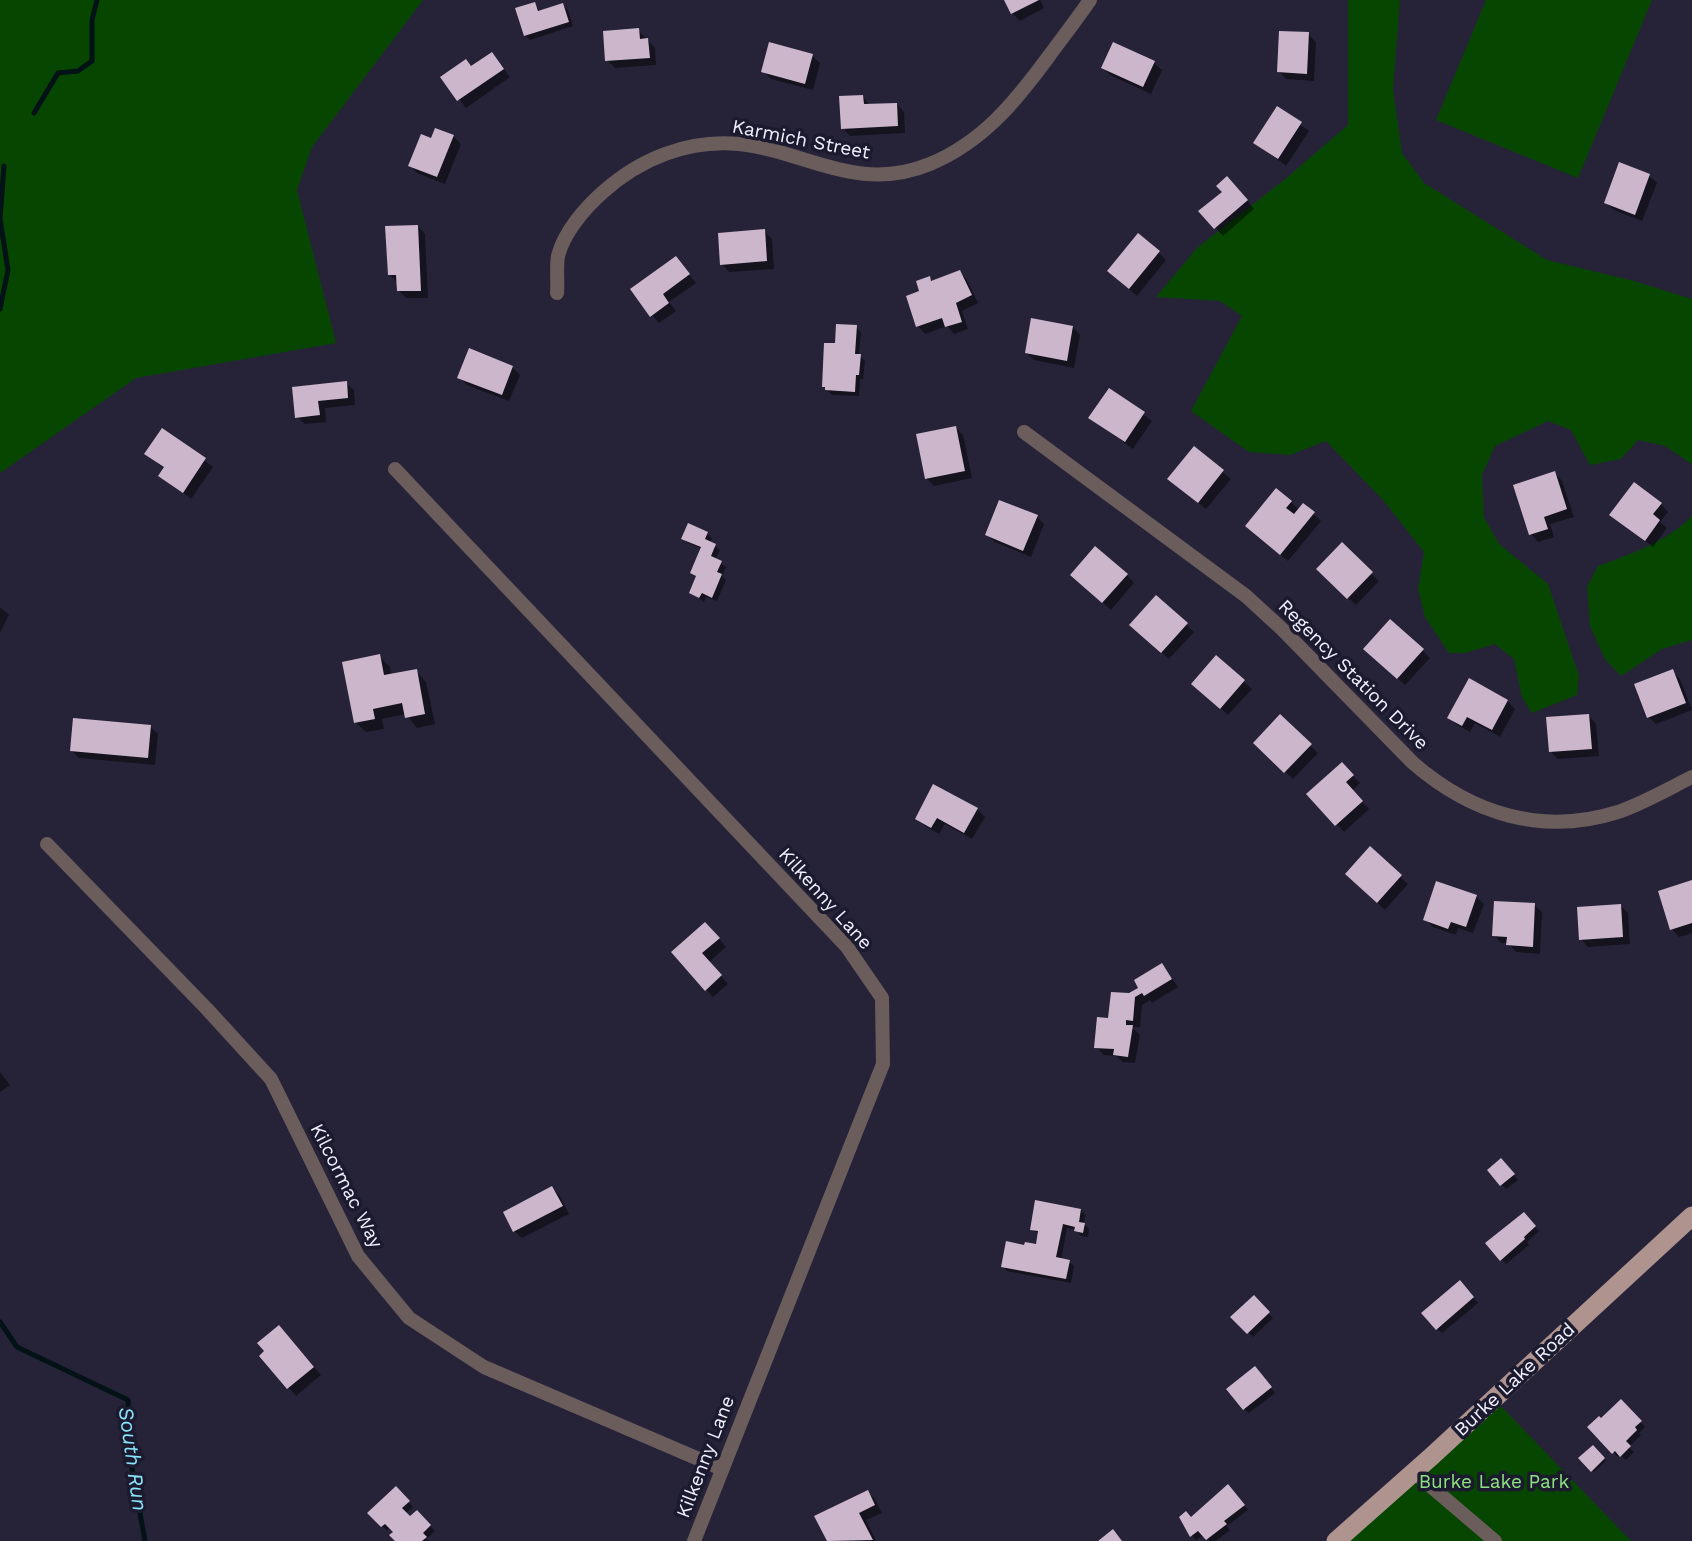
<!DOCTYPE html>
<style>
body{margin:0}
canvas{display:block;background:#262339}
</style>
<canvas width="1692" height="1541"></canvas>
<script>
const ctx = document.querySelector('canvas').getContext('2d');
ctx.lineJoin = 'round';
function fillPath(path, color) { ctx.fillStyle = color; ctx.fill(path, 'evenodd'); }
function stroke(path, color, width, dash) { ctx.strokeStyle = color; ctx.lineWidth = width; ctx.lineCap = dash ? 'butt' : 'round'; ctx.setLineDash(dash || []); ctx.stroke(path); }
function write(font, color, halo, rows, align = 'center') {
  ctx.font = font + ' "Work Sans",sans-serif'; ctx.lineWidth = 7; ctx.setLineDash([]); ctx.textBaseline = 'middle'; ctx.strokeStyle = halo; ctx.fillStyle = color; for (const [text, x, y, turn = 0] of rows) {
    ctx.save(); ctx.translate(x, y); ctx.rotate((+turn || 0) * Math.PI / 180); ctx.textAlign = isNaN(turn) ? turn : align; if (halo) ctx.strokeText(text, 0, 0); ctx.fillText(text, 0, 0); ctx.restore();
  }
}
const green = new Path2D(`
 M0 0H423L312 147 297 190 336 343 136 378 0 473Z
 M1348 0H1400L1393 89 1402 153 1424 183 1547 260 1634 281 1692 299V464L1665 446 1638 440 1621 459 1590 465 1571 430 1548 421 1495 446 1482 475 1484 517 1499 544 1548 584 1579 676 1577 695 1532 713 1522 697 1514 659 1495 644 1465 653H1449L1425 617 1418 589 1424 552 1383 500 1326 441 1290 455 1249 452 1191 411 1242 316 1220 301 1156 297 1197 248 1284 180 1348 125Z
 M1486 0H1652L1578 178 1436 120Z
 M1692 516V640L1662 649 1621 676 1605 659 1590 626 1587 587 1598 566C1631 554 1667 542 1692 516Z
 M1496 1401 1631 1541H1343Z`);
const shadow = new Path2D(`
 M1006 0H1040L1044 8 1020 21 1012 13Z
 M535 4 541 12 563 5 568 10 573 26 530 40 525 35Z
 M638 30 655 48 656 65 615 68 607 60Z
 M1308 34 1316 42 1314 81 1286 79 1279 71Z
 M492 54 510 77 466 108 443 78 472 67Z
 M812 56 820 63 813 90 771 79 763 71Z
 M1154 63 1162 70 1151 94 1110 75 1103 68Z
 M863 97 870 105 897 104 904 112 905 133 850 136 843 128Z
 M1277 109 1309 131 1286 166 1256 143Z
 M453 136 461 144 445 184 417 173 410 165 432 140Z
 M1649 176 1657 183 1642 221 1614 210 1606 203Z
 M1235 185 1254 209 1223 236 1201 211Z
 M418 226 425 234 428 298H406L399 291 397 282 389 275Z
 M764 231 772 239 774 269 729 272 722 264Z
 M1159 253 1166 260 1137 296 1117 279Z
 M676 258 696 283 669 302 676 311 659 323 652 315Z
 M960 272 967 280 978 303 962 311 968 329 954 334 947 326 925 334 918 326 921 292 929 278 934 282Z
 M856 327 861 332 859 355 865 361 863 379H860L859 396 832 395 823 386 837 345Z
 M1073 327 1080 335 1074 368 1034 360 1027 353Z
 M512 367 520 375 509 401 467 385 459 377Z
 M346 383 354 390 355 405 325 408 326 422 305 424 297 417 294 388Z
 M1109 390 1152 421 1133 449 1090 417Z
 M956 428 963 435 972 478 934 486 926 478Z
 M163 430 213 467 191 499 161 475 165 469 147 454Z
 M1194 448 1231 479 1206 509 1177 486Z
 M1555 473 1562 481 1574 517 1550 524 1554 537 1538 542 1531 534Z
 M1291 502 1299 510 1304 505 1321 521 1288 561 1254 534Z
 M1661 504 1668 512 1660 522 1667 528 1653 547 1612 515Z
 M1037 517 1044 524 1031 557 995 542 987 535Z
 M707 534 712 538 710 543 720 550 715 560 726 567 722 576 726 580 717 601 706 597 704 602 691 593 697 578 692 572 702 549 688 543 683 538Z
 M1342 545 1379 581 1356 605 1318 569Z
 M1127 575 1134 583 1111 610 1080 583Z
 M1157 597 1194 632 1169 659 1139 632Z
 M0 607 9 615 0 633Z
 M1422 650 1430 658 1405 685 1373 656Z
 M379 656 390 667 391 676 416 671 426 682 435 724 417 728 406 714 382 719 384 729 366 732 355 722Z
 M1216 657 1252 689 1228 715 1201 691Z
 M1672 671 1680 679 1692 710 1656 724 1648 717Z
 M1470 681 1507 701 1515 709 1500 737 1475 723 1470 732 1457 725 1449 718Z
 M1280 716 1318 753 1293 779 1255 743Z
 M1589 716 1596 724 1599 756 1558 759 1551 752Z
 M151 727 158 734 155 765 79 758 72 751Z
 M1342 764 1360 783 1352 791 1369 809 1344 832 1309 794Z
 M977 809 985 817 972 839 945 824 939 834 925 826 917 819Z
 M1370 849 1408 884 1385 910 1354 882Z
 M1692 882V933L1679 937 1672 929Z
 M1476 897 1484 904 1473 933 1458 928 1456 935 1433 927 1425 919Z
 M1534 905 1542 912 1540 954 1516 952 1508 943H1501L1494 935Z
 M1620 905 1628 913 1630 944 1588 947 1581 939Z
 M713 931 726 947 709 962 728 984 713 997 673 952Z
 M1162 965 1178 987 1152 1003 1150 1000 1142 1005 1140 1027H1132L1140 1035 1135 1063 1123 1062 1116 1056 1104 1055 1096 1047 1110 1020 1129 995 1140 988Z
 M0 1072 10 1085 0 1092Z
 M1506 1165 1518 1180 1506 1189 1502 1185Z
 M552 1188 560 1196 569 1214 522 1238 514 1231Z
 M1081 1210 1085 1215 1084 1224 1089 1229 1088 1237 1081 1236 1076 1230 1067 1228 1061 1260 1069 1262 1074 1266 1071 1283 1007 1271 1003 1266 1025 1247 1037 1246 1039 1234 1031 1229Z
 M1524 1214 1539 1231 1527 1242 1529 1245 1506 1264 1488 1244Z
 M1465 1287 1478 1303 1442 1333 1437 1329Z
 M1253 1297 1273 1318 1253 1337 1233 1317Z
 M286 1334 321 1375 296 1396 262 1356Z
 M1259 1373 1275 1393 1249 1413 1244 1409Z
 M1621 1402 1645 1427 1639 1433 1641 1435 1629 1447 1634 1452 1626 1460 1620 1455 1618 1457 1590 1427 1601 1420Z
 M1593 1447 1606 1461 1594 1472 1581 1458Z
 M396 1489 413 1507 405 1514 410 1519 417 1512 435 1531 426 1539 429 1541H397L395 1532 390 1527 387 1531 370 1513Z
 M1233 1491 1248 1510 1227 1526 1230 1530 1216 1541H1209L1204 1535 1196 1540 1192 1536 1191 1519Z
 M867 1492 875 1499 882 1513 866 1520 876 1541H829L817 1517Z`);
const stream = new Path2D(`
 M34 113 58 73 78 71 92 61V20L97 0
 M0 309 8 270 0 219 4 166
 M0 1322 17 1347 128 1400 131 1463 145 1541`);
const building = new Path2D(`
 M1004 0H1039L1011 14Z
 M535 2 538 11 563 3 569 22 524 36 515 8Z
 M639 28 640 39 648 38 650 58 605 61 603 31Z
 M1279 31 1309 32 1307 74 1277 72Z
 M769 42 813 54 805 84 761 72Z
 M1113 42 1155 61 1143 87 1101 68Z
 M492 52 504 69 457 101 440 77 466 59 471 66Z
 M863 95 864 104 897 103 898 126 841 129 839 96Z
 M1277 106 1302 122 1278 159 1253 143Z
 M435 128 454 135 437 177 408 166 421 134 431 138Z
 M1619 162 1650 174 1635 215 1604 203Z
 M1227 176 1248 200 1214 229 1198 211 1222 192 1216 186Z
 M418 225 421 291H397L396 275H388L385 226Z
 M765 229 767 261 720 265 718 233Z
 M1138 233 1160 251 1129 289 1107 271Z
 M676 256 690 274 663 294 669 303 650 317 630 289Z
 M960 270 972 295 956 303 962 322 945 327 942 318 916 327 906 296 919 291 916 281 930 276 931 281Z
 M1031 318 1073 326 1067 361 1025 353Z
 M836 324 857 325 855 354H861L859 375H856L855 392 825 390V387H822L824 343H835Z
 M469 348 513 366 502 395 457 378Z
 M347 381 348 398 318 401 320 415 295 418 292 387Z
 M1109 388 1145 412 1125 442 1088 418Z
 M956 426 965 471 925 479 916 434Z
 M162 428 206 458 183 493 158 476 164 467 144 454Z
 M1194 446 1224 470 1198 503 1167 479Z
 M1555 471 1567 509 1544 517 1548 529 1529 535 1513 485Z
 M1634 482 1662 503 1653 514 1660 520 1645 541 1609 515Z
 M1276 488 1292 501 1286 508 1294 514 1303 503 1315 512 1280 555 1245 526Z
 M999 500 1038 515 1023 551 985 535Z
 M688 523 708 532 705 539 716 544 711 556 722 561 717 572 722 574 712 598 702 593 699 598 689 593 696 576 690 573 701 547 681 539Z
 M1342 542 1373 572 1347 599 1316 569Z
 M1095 546 1128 574 1102 603 1070 575Z
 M1156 595 1188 623 1161 653 1129 625Z
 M1390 619 1424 649 1397 679 1363 649Z
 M380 654 384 675 417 669 425 714 405 718 402 703 373 709 375 719 354 723 342 662Z
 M1216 655 1245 680 1220 709 1191 684Z
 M1673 669 1686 703 1647 718 1634 684Z
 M1469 678 1508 700 1492 730 1467 717 1462 726 1447 718Z
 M1280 714 1312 744 1284 773 1253 743Z
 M1589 714 1592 749 1549 752 1546 717Z
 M73 718 151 725 148 758 70 751Z
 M1342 762 1354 775 1346 782 1363 801 1335 826 1306 794Z
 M933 784 978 808 964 833 937 818 931 828 915 819Z
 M1370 846 1402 875 1377 903 1345 874Z
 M1692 880V923L1670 930 1658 891Z
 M1436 881 1477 895 1466 927 1451 922 1448 929 1423 920Z
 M1494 901 1535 903 1533 947 1506 945 1507 937 1492 936Z
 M1621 904 1623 937 1579 940 1577 907Z
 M705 922 720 938 702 953 722 975 705 991 671 952Z
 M1162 963 1172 979 1144 996 1142 993 1135 997 1133 1021 1126 1020V1025H1133L1128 1057 1113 1055 1114 1049 1094 1048 1097 1017 1108 1018 1111 992 1129 993 1138 988 1134 980Z
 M1501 1158 1515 1174 1500 1186 1487 1170Z
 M552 1186 563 1206 513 1232 503 1212Z
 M1035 1200 1081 1209 1079 1222 1085 1223 1083 1233 1074 1231 1075 1227 1063 1224 1056 1257 1070 1260 1066 1279 1001 1267 1006 1241 1024 1245 1025 1242 1036 1244 1038 1231 1030 1230Z
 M1524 1212 1536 1226 1524 1237 1525 1239 1500 1261 1485 1243Z
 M1460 1280 1474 1297 1436 1330 1421 1313Z
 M1254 1295 1270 1312 1247 1334 1230 1317Z
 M279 1325 314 1367 287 1389 259 1356 264 1351 257 1343Z
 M1255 1366 1272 1387 1243 1410 1226 1389Z
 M1621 1399 1642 1421 1635 1427 1637 1430 1626 1441 1631 1446 1620 1457 1615 1451 1612 1454 1587 1427 1599 1416 1601 1418Z
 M1593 1445 1605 1458 1591 1472 1578 1458Z
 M1228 1484 1245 1505 1224 1521 1227 1524 1206 1540 1198 1531 1190 1537 1179 1517 1186 1511 1191 1517Z
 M396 1486 410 1501 402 1508 410 1516 417 1510 431 1525 423 1533 427 1537 422 1541H395L389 1535 393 1532 385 1524 381 1527 367 1513Z
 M868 1490 875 1505 859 1513 873 1540 827 1541 814 1516Z
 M1113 1529 1122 1541H1098Z`);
const minor = new Path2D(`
 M557 293C558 282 556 268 558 256 564 232 585 208 603 192 640 159 688 139 739 144 806 151 857 194 930 164 983 142 1016 101 1049 56 1063 37 1077 19 1090 0
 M1024 432 1246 596 1282 629 1413 763C1472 814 1542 836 1618 812 1644 803 1668 789 1692 777
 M395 469 847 947 882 998 883 1064 694 1541
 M47 844 207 1009 271 1079 358 1256 409 1318 484 1367 722 1469
 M1414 1472 1495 1541`);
const primary = new Path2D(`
 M1336 1541 1432 1456 1692 1216`);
const streetNames = [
 ["Karmich Street",801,140,11],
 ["Regency Station Drive",1353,675,45],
 ["Kilkenny Lane",825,899,48],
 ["Kilcormac Way",346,1186,63],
 ["Burke Lake Road",1515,1380,-43],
 ["Kilkenny Lane",706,1457,-69]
];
const parkNames = [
 ["Burke Lake Park",1494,1482]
];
const waterNames = [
 ["South Run",132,1459,82]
];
fillPath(green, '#064600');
fillPath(shadow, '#0007');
stroke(stream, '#031216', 5);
fillPath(building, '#ccb6cb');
stroke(minor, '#6b5d5b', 14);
stroke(primary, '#ae938e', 19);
write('19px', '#f1f0ff', '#1c1a2e', streetNames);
write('19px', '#8ee281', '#1c1a2e', parkNames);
write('italic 21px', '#89e3fb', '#1c1a2e', waterNames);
</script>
